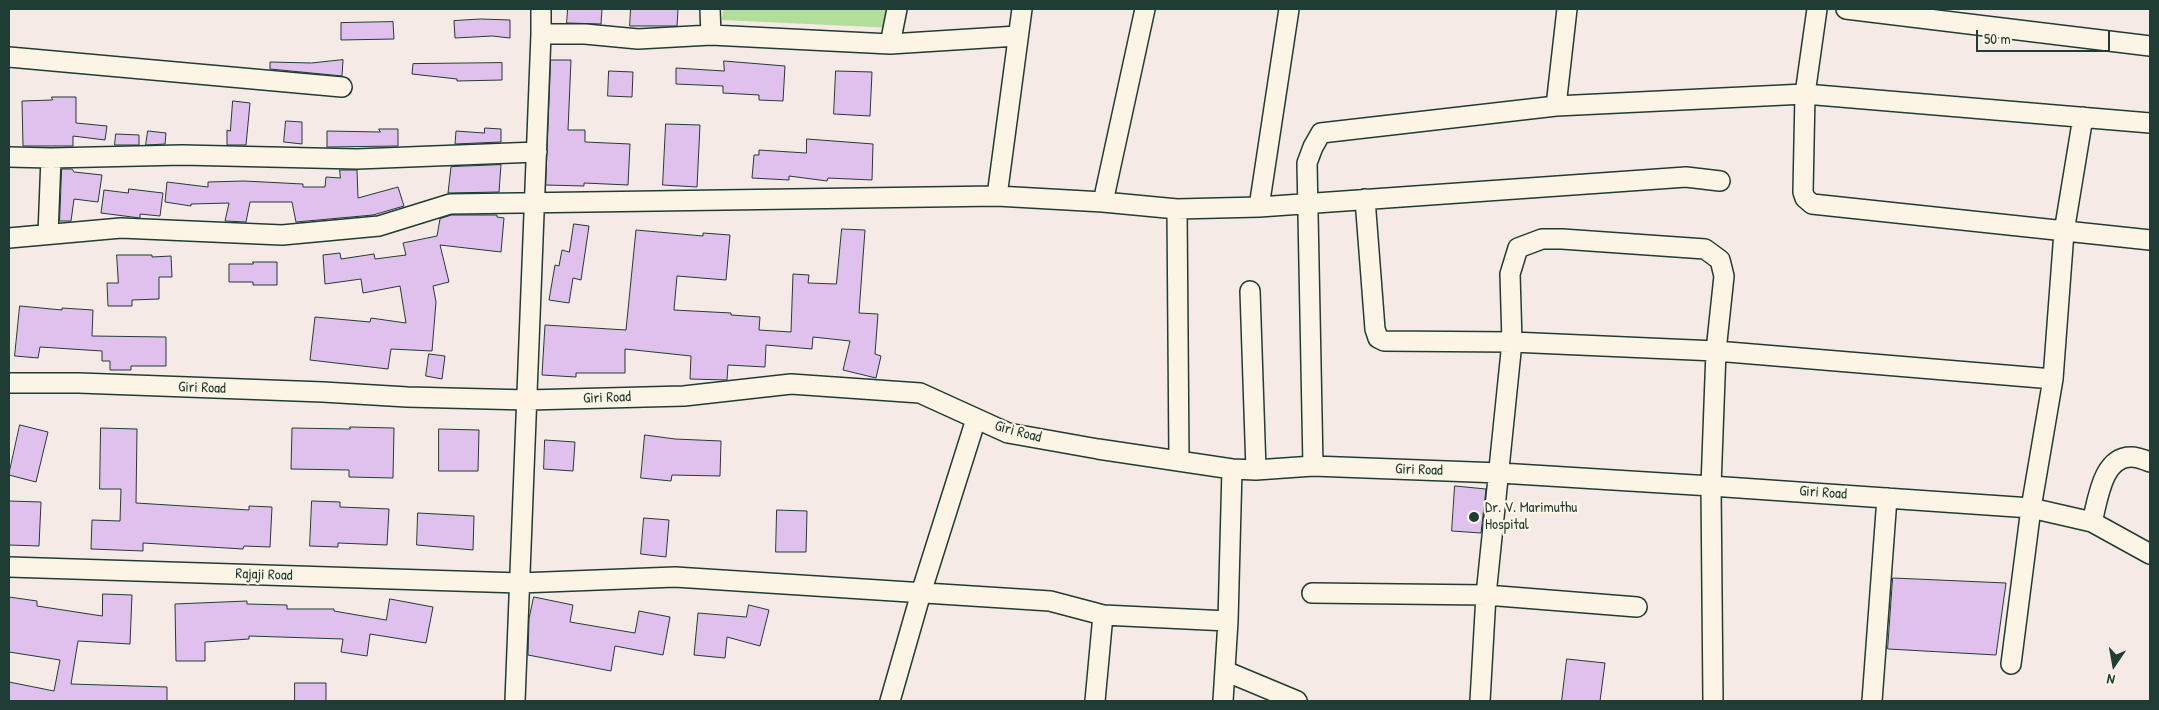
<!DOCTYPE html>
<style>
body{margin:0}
#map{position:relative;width:2159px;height:710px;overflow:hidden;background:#f6eae6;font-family:"Patrick Hand",sans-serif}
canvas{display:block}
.frame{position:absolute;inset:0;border:10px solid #1f3d34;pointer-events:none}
.north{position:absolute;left:2089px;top:640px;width:50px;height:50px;-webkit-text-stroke:4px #fcf5e5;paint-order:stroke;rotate:192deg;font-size:14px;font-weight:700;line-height:20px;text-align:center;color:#1f3d34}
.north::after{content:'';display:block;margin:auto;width:18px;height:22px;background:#1f3d34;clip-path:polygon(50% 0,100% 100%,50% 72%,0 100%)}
.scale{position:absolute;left:1976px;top:30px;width:134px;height:22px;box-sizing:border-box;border:2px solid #1f3d34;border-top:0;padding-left:6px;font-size:15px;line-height:18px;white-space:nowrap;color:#1f3d34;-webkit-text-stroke:4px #fcf5e5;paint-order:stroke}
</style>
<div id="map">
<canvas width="2159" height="710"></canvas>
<div class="frame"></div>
<div class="north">N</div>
<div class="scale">50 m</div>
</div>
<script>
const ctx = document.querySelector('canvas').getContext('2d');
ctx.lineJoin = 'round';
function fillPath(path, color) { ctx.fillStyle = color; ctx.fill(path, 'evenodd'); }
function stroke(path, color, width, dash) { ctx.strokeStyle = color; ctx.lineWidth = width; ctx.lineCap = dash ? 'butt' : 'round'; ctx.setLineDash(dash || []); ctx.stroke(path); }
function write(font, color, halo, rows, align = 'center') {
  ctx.font = font + ' "Patrick Hand",sans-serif'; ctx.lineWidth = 4.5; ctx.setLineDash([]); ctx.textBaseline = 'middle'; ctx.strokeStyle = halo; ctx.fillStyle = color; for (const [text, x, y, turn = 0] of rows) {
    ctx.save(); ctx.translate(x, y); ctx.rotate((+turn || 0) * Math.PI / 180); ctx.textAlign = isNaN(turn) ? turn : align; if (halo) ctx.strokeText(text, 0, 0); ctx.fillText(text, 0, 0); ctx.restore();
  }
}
const green = new Path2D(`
 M723 9H895L894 28 722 20Z`);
const building = new Path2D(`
 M568 9H602L601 24 567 23Z
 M631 9H678L677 26H630Z
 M481 19 510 20V38L492 36 455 38 454 21Z
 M393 22 394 39 341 40V23Z
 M343 60 342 76 270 69V62L311 63Z
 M551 60H571L568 130H585V142L630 144 628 185 584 183V186L546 185Z
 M724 61 785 66 783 101 759 100V95L723 93V86L676 84V68L724 71Z
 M502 63V80L457 81V79L412 74 413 64Z
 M609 71 633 72 632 97 608 96Z
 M836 71 872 72 870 116 834 114Z
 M52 97H76V123L107 126 105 140 73 136V146H23L22 101 52 100Z
 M233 101 250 103 246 145H227V130L230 131Z
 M286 121 302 122V144L284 142Z
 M666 124 700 125 697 187 663 185Z
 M485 128 501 129V142L455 144 456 131 484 133Z
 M379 129H398V146L327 147V131L380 132Z
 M148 131 166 133 165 144 146 145Z
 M116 134 139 135V145H115Z
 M807 139 873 144 872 180 828 178 827 181 789 176V180L752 178 754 155H759V150L806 153Z
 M501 165 499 192 448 193 451 167Z
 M62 169H72L74 172 102 175 98 202 74 199 71 221H60Z
 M340 170H357L358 198 398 187 404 206 373 215 296 222 292 202H250L246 222 225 221 229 203 191 204V206L165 202 167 182 208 187V182L244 181 303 184V187H325L326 177 340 178Z
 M129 189 163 193 160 216 140 214V218L101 213 104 190 128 193Z
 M452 215H497V217L504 218 501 252 440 245 449 282 433 286 436 302 432 351 391 349 388 369 310 360 315 317 370 322 371 318 406 323 400 286 363 293 361 279 325 284 323 255 340 253 341 259 374 254 375 259 406 255 403 243 437 236 440 219Z
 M574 224 589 226 581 280 573 278 569 303 549 300 555 265 559 266 562 250 569 252Z
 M842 229 865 230 859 313 878 314 875 354 881 356 876 378 843 370 850 341 813 337 812 349 766 345 765 367 728 365 727 380 690 379 691 356 625 349V373H576V377L542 375 545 325 626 330 636 230 703 236V233L730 235 726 280 677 276 674 310 731 313V315L760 317 759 330 791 332 793 274 809 275 808 283 836 284Z
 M117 255H152V257L171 256 172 277H159V299L132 300V306H108L107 283H118Z
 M253 262H277V285H253V282H229V264H253Z
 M20 306 62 310V308L93 310 92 336 166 337V366H131V370H110V361H102V351L40 347 38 358 15 356Z
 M429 354 445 356 442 379 426 376Z
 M20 425 48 432 36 482 9 475Z
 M350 427 394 428 393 478 349 477V470L291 469 292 428 350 429Z
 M101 428 137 429 136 503 249 510V506L272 507 270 547 244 546 243 549 143 543V551L91 549 92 520 120 521 121 489H100Z
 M439 429 479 430 478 471H439Z
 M645 435 675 439 721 441 720 476 672 475 671 481 641 478Z
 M545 440 575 442 573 471 544 469Z
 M1455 486 1486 489 1481 533 1452 531Z
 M9 501 41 502 39 546 9 545Z
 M312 501 340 502V507L389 509 387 545 338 543V547L310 546Z
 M777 510 807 511 806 552H776Z
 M418 513 474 516 473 550 417 545Z
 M644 518 669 520 666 557 641 554Z
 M1893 578 2006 583 1996 655 1888 649Z
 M103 594 132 595 130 644 78 641 71 684 167 687V701H9V682L54 691 60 660 9 652V597L37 601V606L102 616Z
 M534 597 573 605 570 622 635 633 639 611 670 617 663 655 615 646 611 671 528 655 529 619Z
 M390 599 433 607 426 643 370 634 367 656 341 652 343 639 249 636V639L205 642V661H176L175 604 247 601V604L287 605V609H334V611L386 620Z
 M749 605 769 610 760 646 727 637 725 658 694 655 698 613 746 617Z
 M1567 659 1605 663 1600 701H1562Z
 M295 683H326V701H295Z`);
const minor = new Path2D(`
 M1817 9 1805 94 1803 192 1805 198 1812 204 2150 240
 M1846 9 2150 46
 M541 34H585L638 39 711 35 710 9
 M711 35 890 44 1017 36
 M890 44 897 9
 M9 57 342 87
 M1556 106 1567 9
 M9 157 51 158 182 155 357 159 537 152
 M997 196 1022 9
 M1365 199 1375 329 1378 338 1384 341 1512 342 1716 351 2053 379
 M1103 202 1145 9
 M1259 207 1289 9
 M1177 209 1179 461
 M48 234 51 158
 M9 238 121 228 282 235 379 226 450 204 997 196 1103 202 1177 209 1259 207 1686 177 1720 181
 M1250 291 1256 470
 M9 383H79L323 392 407 397 528 400 684 396 791 384 920 393 1008 433 1098 449 1232 469 1256 470 1313 466 1500 473 1711 486 2031 508 2092 522C2098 500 2102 457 2131 457 2137 457 2145 460 2150 462
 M1313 466 1307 163 1313 147 1321 133 1556 106 1805 94 2150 123
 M2092 522 2150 554
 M9 567 520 583 675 577 1050 601 1103 615 1095 701
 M1312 593 1486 595 1637 607
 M1103 615 1228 621 1232 469
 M2011 664 2031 508 2053 379 2064 232 2083 117
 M1225 671 1297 701
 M515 701 541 34V9
 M890 701 921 593 976 419
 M1223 701 1228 621
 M1480 701 1486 595 1512 342 1510 274 1518 248 1542 239H1562L1705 249 1720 260 1724 276 1716 351 1711 486 1713 701
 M1872 701 1887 498`);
const markers = [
 [1474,517,6,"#1f3d34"]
];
const streetNames = [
 ["Giri Road",202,388,2],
 ["Giri Road",607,398,-2],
 ["Giri Road",1018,432,15],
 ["Giri Road",1419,470,2],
 ["Giri Road",1823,493,4],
 ["Rajaji Road",264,575,2]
];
const poiNames = [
 ["Dr. V. Marimuthu",1485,508],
 ["Hospital",1485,525]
];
fillPath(green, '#b2dd9b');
fillPath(building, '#e0c0ec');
stroke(building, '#1f3d34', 1);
stroke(minor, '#1f3d34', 22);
stroke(minor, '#fcf5e5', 19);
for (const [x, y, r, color] of markers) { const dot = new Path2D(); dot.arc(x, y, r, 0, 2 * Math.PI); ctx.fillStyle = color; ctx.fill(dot); stroke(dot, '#fcf5e5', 2); }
write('15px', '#1f3d34', '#fcf5e5', streetNames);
write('15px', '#1f3d34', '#fcf5e5', poiNames, 'left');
</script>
